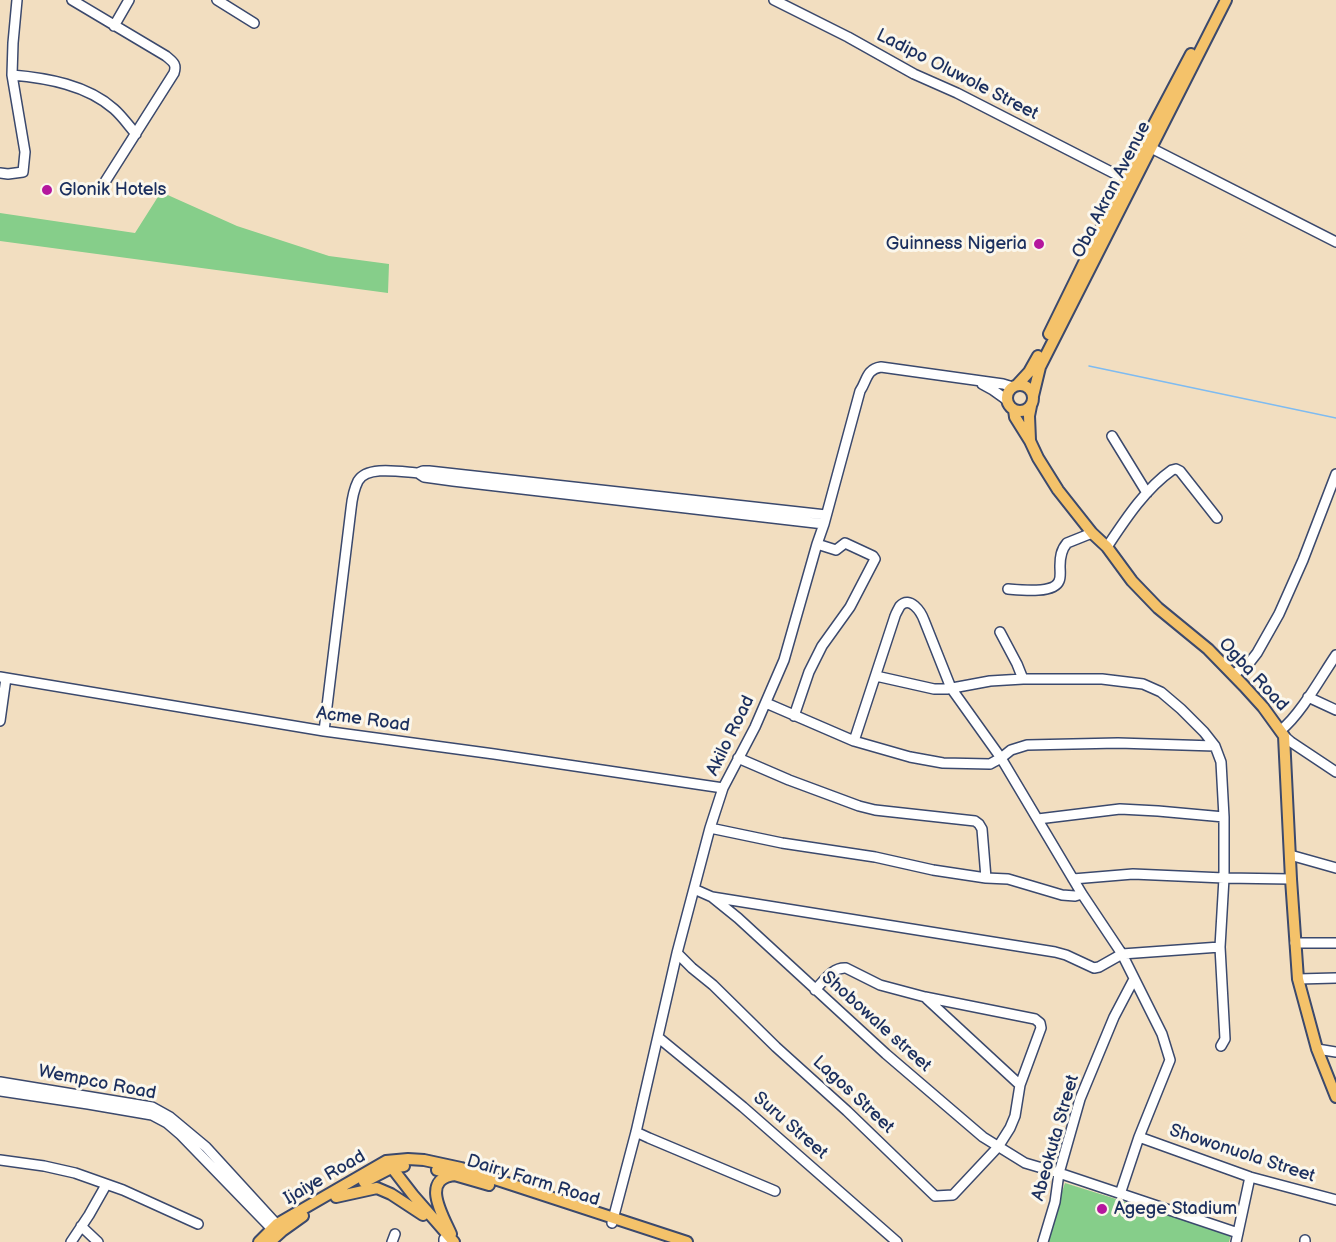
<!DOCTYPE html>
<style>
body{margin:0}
canvas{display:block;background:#f2dec0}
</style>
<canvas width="1336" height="1242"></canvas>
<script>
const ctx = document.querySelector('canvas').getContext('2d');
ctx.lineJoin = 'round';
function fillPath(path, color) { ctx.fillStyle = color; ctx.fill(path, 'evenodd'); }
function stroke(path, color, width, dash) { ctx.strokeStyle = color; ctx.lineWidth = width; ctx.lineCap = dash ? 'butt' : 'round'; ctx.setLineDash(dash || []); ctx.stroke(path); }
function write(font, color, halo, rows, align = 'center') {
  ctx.font = font + ' "Balsamiq Sans",sans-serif'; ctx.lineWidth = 6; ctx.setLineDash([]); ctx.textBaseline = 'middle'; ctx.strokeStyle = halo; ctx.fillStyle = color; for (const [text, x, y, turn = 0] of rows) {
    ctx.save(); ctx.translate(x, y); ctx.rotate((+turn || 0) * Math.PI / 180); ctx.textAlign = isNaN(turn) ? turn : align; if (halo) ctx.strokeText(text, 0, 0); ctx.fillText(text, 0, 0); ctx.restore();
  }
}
const green = new Path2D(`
 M161 192 237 226 329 256 389 264 388 293 0 241V213L135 233Z
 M1065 1183 1231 1235 1229 1242H1045Z`);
const stream = new Path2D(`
 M1089 366 1336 418`);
const minor = new Path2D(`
 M72 0 166 56C173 62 177 64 174 73L103 185
 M217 0 254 23
 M774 0 848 37 914 74 957 93 1125 179
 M114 26 129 0
 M12 75C47 78 87 85 114 109 122 116 129 126 136 134
 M1151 148 1336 242
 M0 173 8 174 23 172 25 152 12 75 13 43 17 0
 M982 384 993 390 1007 400
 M1112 436 1147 493
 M418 473 424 477 453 481 824 524
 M1107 547C1125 520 1145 489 1172 470L1176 469 1180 471 1217 518
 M1008 589C1020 590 1054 594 1059 581 1061 577 1060 571 1060 566 1060 557 1061 550 1067 543L1092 533
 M1000 632 1017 664 1023 679
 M1233 675 1250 662 1257 653 1279 614 1303 560 1336 474
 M876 676 934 689H947L990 681 1023 679H1102L1143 684 1161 692 1181 709 1204 732 1215 746 1221 762 1224 817V878L1220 947 1225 1039 1221 1046
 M0 677 324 731 494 754 723 788
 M1308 697 1336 710
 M766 703 854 741 910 757 943 763 990 764 1001 758 1011 750 1027 745 1118 743 1215 746
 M794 716 809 672 822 646 850 607 875 559 873 556 845 543 836 550 817 544
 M0 721 6 678
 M1281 730C1301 714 1321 677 1336 655
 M324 731 351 509C352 499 354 489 358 481 367 465 402 472 418 473L423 471H429L826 515
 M1284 736 1291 742 1336 772
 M854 741 895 616C895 615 900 606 900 606 910 595 921 612 924 620L951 688 1001 758 1082 894 1122 954 1162 1034 1170 1060 1139 1137 1120 1194
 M738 758 789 780 859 806 875 810 975 821 979 824 982 829 986 878
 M1038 819 1120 809 1158 811 1224 817
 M710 828 782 843 875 857 933 870 986 878 1008 879 1062 895 1075 896 1082 894
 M1290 855 1336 868
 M1073 879 1133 874 1224 878 1291 879
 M694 889 712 897 1055 952 1066 955 1094 968 1099 967 1122 954 1220 947
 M712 897 738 918 886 1054 983 1137 1025 1163 1059 1173 1238 1233
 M1295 943H1336
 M677 953 692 968 713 985 776 1047 847 1111 935 1196 953 1195 998 1147 1010 1128 1015 1116 1020 1085 1041 1028 1040 1023 1035 1019 925 997 880 985 846 968C832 967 824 981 815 990
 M1298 979 1336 978
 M927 999 1020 1085
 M659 1038 743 1107 897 1242
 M1317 1049 1336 1052
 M0 1082 152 1107 170 1117 206 1147 281 1229
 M0 1091 88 1104 152 1115 167 1123 181 1135 275 1232
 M636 1132 649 1138 775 1191
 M1139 1137 1250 1177 1336 1200
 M0 1160 44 1166 75 1173 123 1190 198 1224
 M612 1223 636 1132 677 953 710 828 723 788 755 727 784 660 817 544 824 524 860 391C867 381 866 369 881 367L1003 384 1013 387
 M81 1226 98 1242
 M71 1242 89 1215 106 1185
 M392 1242 395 1234
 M444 1242V1239
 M1043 1242 1055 1202 1059 1173 1080 1099 1114 1017 1134 979
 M1236 1242 1250 1177
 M1305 1242V1240`);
const major = new Path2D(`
 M1049 334 1125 179 1191 54
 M1007 398a13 13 0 1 1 26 0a13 13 0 1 1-26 0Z
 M1017 385 1029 372 1038 356
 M1033 396 1040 367 1226 0
 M1014 410 1015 417 1030 441 1038 458 1058 490 1092 533 1107 547 1132 581 1158 608 1208 649 1244 686 1263 707 1284 736 1291 879 1298 979 1317 1049 1336 1097
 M1030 440 1029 416 1031 406
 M389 1164 413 1195 454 1242
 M437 1170 489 1185
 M364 1182 391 1168 404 1166
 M336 1197 377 1188 391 1194 423 1215
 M451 1234C442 1214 420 1178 456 1175
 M259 1242 277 1224 386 1161 408 1159 424 1160 461 1168 687 1242
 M270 1242 282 1231 303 1216`);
const markers = [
 [47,190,6,"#b5179e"],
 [1039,244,6,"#b5179e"],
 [1102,1209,6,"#b5179e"]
];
const streetNames = [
 ["Ladipo Oluwole Street",957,75,27],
 ["Oba Akran Avenue",1112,190,-63],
 ["Ogba Road",1253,675,47],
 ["Acme Road",363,720,8],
 ["Akilo Road",731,736,-64],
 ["Shobowale street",876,1022,42],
 ["Wempco Road",97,1083,11],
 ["Lagos Street",853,1095,43],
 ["Suru Street",790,1126,41],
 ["Abeokuta Street",1056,1138,-74],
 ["Showonuola Street",1242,1154,18],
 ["Ijaiye Road",325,1178,-30],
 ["Dairy Farm Road",533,1181,17]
];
const poiNames = [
 ["Glonik Hotels",59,190],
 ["Guinness Nigeria",1027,244,"right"],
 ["Agege Stadium",1114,1209]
];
fillPath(green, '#86ce8a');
stroke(stream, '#7ebbf1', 1.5);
stroke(minor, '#3b496d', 12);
stroke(major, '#3b496d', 14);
stroke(minor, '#fff', 9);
stroke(major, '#f4c26a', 10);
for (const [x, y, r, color] of markers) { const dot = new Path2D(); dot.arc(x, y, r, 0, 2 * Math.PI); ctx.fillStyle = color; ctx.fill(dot); stroke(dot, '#fbf7ec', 2); }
write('18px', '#1b2f5e', '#fbf7ec', streetNames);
write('18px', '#1b2f5e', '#fbf7ec', poiNames, 'left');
</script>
